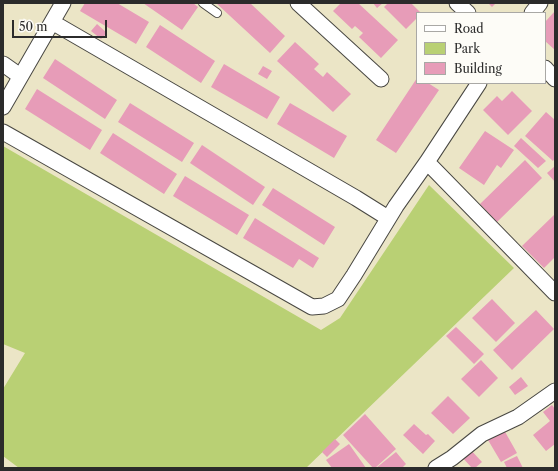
<!DOCTYPE html>
<style>
body{margin:0}
#map{position:relative;width:558px;height:471px;overflow:hidden;background:#ebe5c6;font-family:"Libre Caslon Text",serif}
canvas{display:block}
.frame{position:absolute;inset:0;border:4px solid #2b2b2b;pointer-events:none}
.legend{position:absolute;left:416px;top:12px;width:130px;height:72px;box-sizing:border-box;background:#fdfcf7;border:1px solid #a9a8a5;margin:0;padding:5px 7px;list-style:none;font-size:12px;color:#2b2b2b}
.legend li{display:flex;align-items:center;gap:8px;height:20px}
.legend b{width:20px;border:1px solid #a9a8a5}
.scale{position:absolute;left:12px;top:20px;width:95px;height:18px;box-sizing:border-box;border:2px solid #2b2b2b;border-top:0;padding-left:5px;font-size:12px;line-height:14px;white-space:nowrap;color:#2b2b2b;-webkit-text-stroke:3px #fdfcf7;paint-order:stroke}
</style>
<div id="map">
<canvas width="558" height="471"></canvas>
<div class="frame"></div>
<ul class="legend">
<li><b style="height:5px;background:#fff"></b>Road</li>
<li><b style="height:11px;background:#b9d074"></b>Park</li>
<li><b style="height:11px;background:#e79cb8"></b>Building</li>
</ul>
<div class="scale">50 m</div>
</div>
<script>
const ctx = document.querySelector('canvas').getContext('2d');
ctx.lineJoin = 'round';
function fillPath(path, color) { ctx.fillStyle = color; ctx.fill(path, 'evenodd'); }
function stroke(path, color, width, dash) { ctx.strokeStyle = color; ctx.lineWidth = width; ctx.lineCap = dash ? 'butt' : 'round'; ctx.setLineDash(dash || []); ctx.stroke(path); }
const green = new Path2D(`
 M3 146 321 330 340 318 429 185 514 268 306 468H19L3 456V389L25 353 3 344Z`);
const building = new Path2D(`
 M85 3H117L149 22 136 44 80 11Z
 M143 3H193L198 7 182 30Z
 M216 3H250L285 36 270 53Z
 M341 3H358L398 40 381 58 359 37 363 33 355 26 352 29 333 11Z
 M373 3H383L377 8Z
 M388 3H411L421 13H417V18L406 29 384 7Z
 M488 3H496L492 7Z
 M555 11V50L545 41V22Z
 M97 24 107 33 101 39 91 31Z
 M160 25 215 61 201 83 146 47Z
 M295 42 319 64 314 69 323 77 327 72 351 94 333 112 277 61Z
 M55 59 117 100 105 119 43 78Z
 M224 64 280 97 267 119 211 87Z
 M263 66 272 71 267 79 258 74Z
 M417 78V83H428L439 90 396 153 376 140Z
 M37 89 102 130 90 150 25 109Z
 M512 91 532 111 508 135 483 110 497 96 502 101Z
 M130 103 194 143 182 162 118 122Z
 M290 103 347 136 334 158 277 124Z
 M546 112 555 120V158L553 161 525 136Z
 M485 131 514 150 501 168 497 165 484 185 459 168Z
 M113 133 177 174 164 194 100 153Z
 M521 138 546 161 538 168 514 146Z
 M202 145 265 187 253 205 190 163Z
 M525 160 542 178 497 222 480 204Z
 M555 166V182L547 173Z
 M185 176 249 215 237 235 173 196Z
 M273 188 335 227 324 245 262 205Z
 M555 214V257L544 268 522 246Z
 M255 218 319 258 313 268 299 259 293 268 243 238Z
 M492 299 515 323 496 342 472 318Z
 M536 310 554 329 512 370 493 350Z
 M456 327 484 354 474 364 446 336Z
 M481 360 498 378 479 397 461 379Z
 M521 377 528 386 515 395 509 387Z
 M448 396 470 418 453 434 431 413Z
 M552 405 555 409V444L546 451 533 435 550 421 543 412Z
 M365 414 396 449 375 468H373L343 435Z
 M414 424 426 435 428 434 435 441 423 454 403 435Z
 M504 430 517 453 501 462 488 440Z
 M335 439 340 444 327 457 322 452Z
 M349 444 366 468H332L326 460Z
 M468 447 482 462 475 468H472L460 455Z
 M396 452 406 464 402 468H376Z
 M517 456 523 468H507L504 462Z`);
const service = new Path2D(`
 M203 3 217 13`);
const minor = new Path2D(`
 M298 3 381 79
 M457 3 468 13
 M532 13 540 3
 M52 22 356 198 388 218
 M3 64 20 76
 M545 68 555 79
 M3 107 63 3
 M3 132 312 307 324 306 338 299 354 275 396 206 427 162 479 83
 M427 162 555 293
 M436 468 452 458 482 434 518 417 555 391`);
fillPath(green, '#b9d074');
fillPath(building, '#e79cb8');
stroke(service, '#484742', 10);
stroke(minor, '#484742', 17);
stroke(service, '#fff', 8);
stroke(minor, '#fff', 15);
</script>
